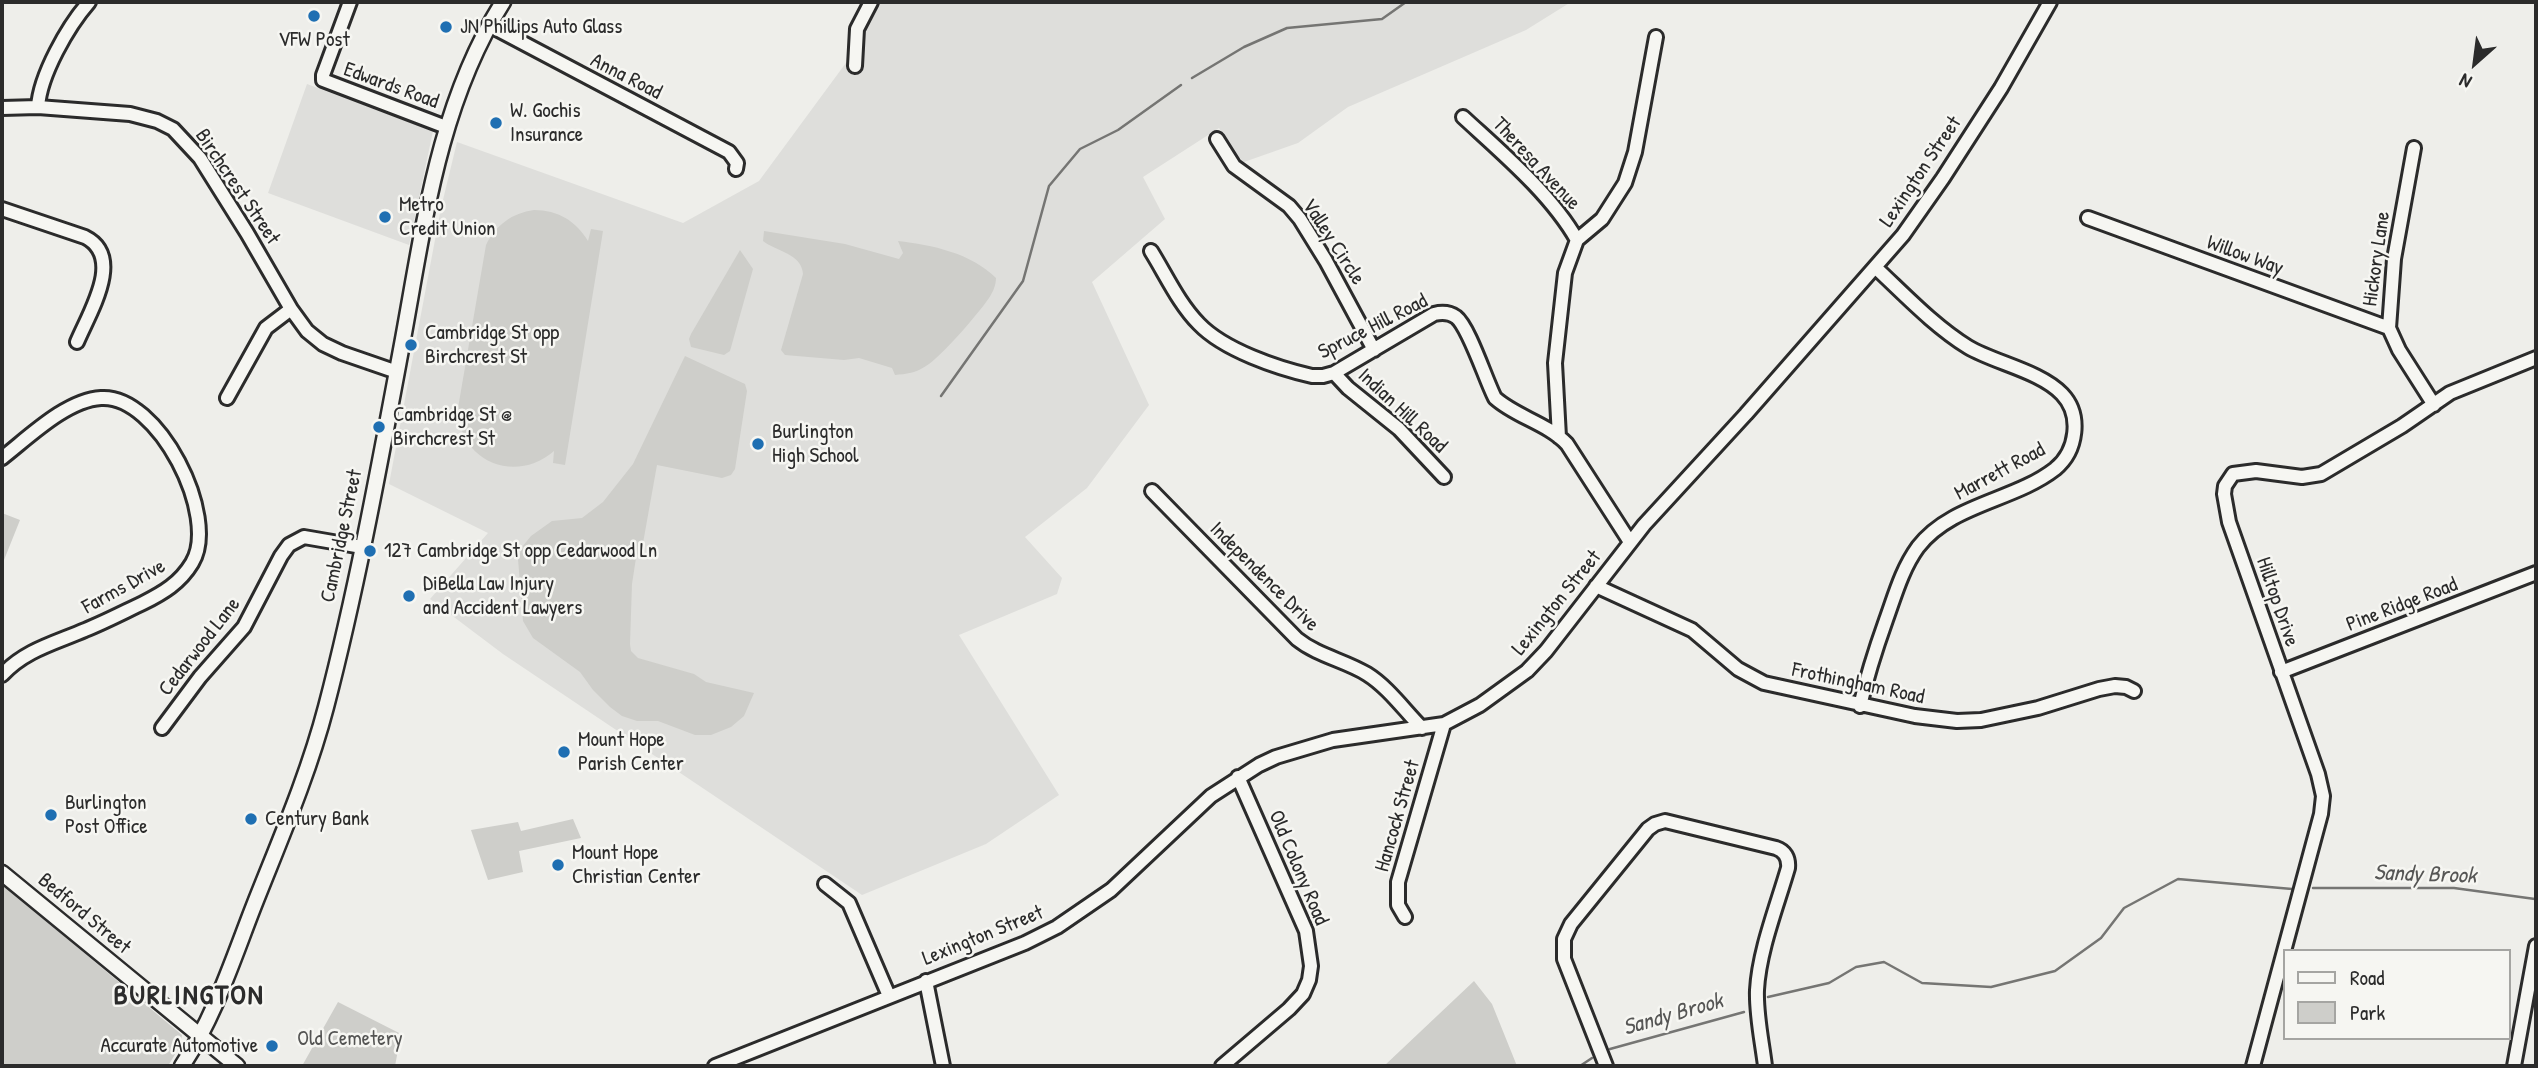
<!DOCTYPE html>
<style>
body{margin:0}
#map{position:relative;width:2538px;height:1068px;overflow:hidden;background:#eeeeea;font-family:"Patrick Hand",sans-serif}
canvas{display:block}
.frame{position:absolute;inset:0;border:4px solid #2b2b2b;pointer-events:none}
.legend{position:absolute;left:2283px;top:949px;width:228px;height:91px;box-sizing:border-box;background:#f6f6f2;border:2px solid #a5a5a2;margin:0;padding:9px 12px;list-style:none;font-size:21px;color:#2b2b2b}
.legend li{display:flex;align-items:center;gap:14px;height:35px}
.legend b{width:35px;border:2px solid #a5a5a2}
.north{position:absolute;left:2440px;top:28px;width:70px;height:70px;-webkit-text-stroke:5px #f6f6f2;paint-order:stroke;rotate:208deg;font-size:19px;font-weight:700;line-height:28px;text-align:center;color:#2b2b2b}
.north::after{content:'';display:block;margin:auto;width:24px;height:32px;background:#2b2b2b;clip-path:polygon(50% 0,100% 100%,50% 72%,0 100%)}
</style>
<div id="map">
<canvas width="2538" height="1068"></canvas>
<div class="frame"></div>
<ul class="legend">
<li><b style="height:9px;background:#f6f6f2"></b>Road</li>
<li><b style="height:19px;background:#cececa"></b>Park</li>
</ul>
<div class="north">N</div>
</div>
<script>
const ctx = document.querySelector('canvas').getContext('2d');
ctx.lineJoin = 'round';
function fillPath(path, color) { ctx.fillStyle = color; ctx.fill(path, 'evenodd'); }
function stroke(path, color, width, dash) { ctx.strokeStyle = color; ctx.lineWidth = width; ctx.lineCap = dash ? 'butt' : 'round'; ctx.setLineDash(dash || []); ctx.stroke(path); }
function write(font, color, halo, rows, align = 'center') {
  ctx.font = font + ' "Patrick Hand",sans-serif'; ctx.lineWidth = 5; ctx.setLineDash([]); ctx.textBaseline = 'middle'; ctx.strokeStyle = halo; ctx.fillStyle = color; for (const [text, x, y, turn = 0] of rows) {
    ctx.save(); ctx.translate(x, y); ctx.rotate((+turn || 0) * Math.PI / 180); ctx.textAlign = isNaN(turn) ? turn : align; if (halo) ctx.strokeText(text, 0, 0); ctx.fillText(text, 0, 0); ctx.restore();
  }
}
const built = new Path2D(`
 M878 2H1571L1526 30 1348 107 1298 143 1244 162 1234 153 1219 128 1143 177 1165 219 1092 282 1149 405 1087 488 1025 537 1062 578 1057 594 959 635 1059 795 986 844 862 895 503 654 430 599 488 533 389 484 441 208 457 142 683 223 759 181 851 56 857 37Z
 M307 84 433 131 409 245 268 193Z`);
const green = new Path2D(`
 M534 210C558 210 576 221 588 241L591 229 603 231 565 465 553 463 554 451C515 485 458 461 458 408L486 245C496 225 512 213 534 210Z
 M764 231 845 244 899 259 903 253 898 241C932 245 971 253 996 278 996 285 993 292 989 298 978 314 941 357 926 366 916 373 906 374 895 375L892 368 859 358 844 360 785 355 781 350 803 274C801 253 777 252 763 241Z
 M740 250 753 269 730 351 724 355 691 347 689 339 691 334Z
 M685 356 745 384 747 391 735 469 731 475 722 478 657 465 643 543 636 558 632 584 630 644 631 651 638 658 694 674 706 682 754 693 744 716 731 727 711 735H695L658 721H637L622 716 610 707 593 690 580 672 533 638 523 621 518 559 522 547 531 536 552 521 582 518 603 502 633 464Z
 M2 513 20 520 2 565Z
 M573 819 581 838 519 851 523 872 488 880 471 830 518 822 521 831Z
 M2 884 182 1035 180 1046 168 1066H2Z
 M1474 981 1492 1004 1517 1066H1384Z
 M338 1002 401 1034 395 1066H302Z`);
const stream = new Path2D(`
 M1192 78 1244 47 1287 28 1382 19 1406 2
 M941 396 1023 281 1049 186 1080 149 1118 130 1181 85
 M2313 888H2454L2535 899
 M1768 997 1829 983 1856 967 1884 962 1922 983 1991 987 2055 971 2101 938 2124 908 2178 879 2292 889
 M1610 1049 1744 1012
 M1580 1066 1592 1058`);
const minor = new Path2D(`
 M350 2 323 75V80L446 127
 M489 25 729 152 737 163 736 169
 M855 66 857 29 871 2
 M38 107C40 75 68 26 89 2
 M2 108 38 107 130 114 157 121 173 129 200 158 247 233 291 309 307 331 323 344 342 353 397 372
 M1463 117C1502 153 1551 194 1577 240
 M1217 139 1234 166 1289 206 1300 219 1326 261 1374 350
 M2414 148 2394 259 2389 328 2399 350 2434 405
 M2 209 85 237C125 257 89 313 77 342
 M2088 218 2389 328
 M1151 251C1166 275 1179 304 1199 324 1224 350 1277 368 1312 376H1323L1334 373 1434 314C1442 312 1449 312 1456 317 1469 327 1486 381 1495 398 1516 417 1547 423 1567 444L1630 542
 M1334 373 1348 388 1399 429 1444 477
 M227 398 266 328 291 309
 M1559 437 1555 363 1565 273 1577 240 1602 219 1625 183 1635 152 1656 37
 M2 458C28 438 66 400 101 398 158 394 220 517 192 563 180 583 163 593 143 603 124 612 105 622 85 630 55 643 25 650 2 675
 M1152 491 1297 639C1318 656 1344 660 1367 674 1388 687 1405 711 1422 728
 M1596 586 1692 630 1738 669 1764 683 1915 716 1957 721 1981 720 2038 708 2099 689 2115 686 2126 687 2134 691
 M2281 672 2536 573
 M1860 706C1867 676 1876 648 1886 620 1895 595 1902 569 1918 547 1951 504 2014 501 2055 469 2077 451 2082 415 2062 394 2040 371 1995 363 1968 347 1934 326 1904 294 1875 267
 M162 728 200 677 244 627 281 556 289 545 304 537 362 547
 M825 884 849 903 889 996
 M1405 917 1398 905V882L1444 724
 M926 981 943 1066
 M715 1066 1025 943 1057 927 1111 890 1211 796 1259 765 1276 757 1333 740 1444 724 1480 705 1527 671 1546 651 1644 525 1746 414 1903 235 1943 178 2001 88 2050 2
 M1222 1066 1289 1009 1303 994 1309 980 1311 966 1306 931 1238 777
 M1606 1066 1564 959V939L1571 924 1648 829 1655 824 1665 821 1776 848C1785 851 1789 858 1788 868 1777 906 1759 951 1757 990 1756 1015 1762 1041 1765 1066
 M2253 1066 2321 814 2323 796 2318 774 2229 522 2224 494 2225 486 2233 474 2256 471 2302 477 2321 474 2402 426 2450 393 2536 358
 M2514 1066 2536 946`);
const major = new Path2D(`
 M2 873 237 1066
 M182 1066C214 1018 232 962 253 908 279 842 308 776 326 707 356 592 378 473 400 355 423 234 436 108 503 2`);
const markers = [
 [314,16,7,"#1f6fb2"],
 [446,27,7,"#1f6fb2"],
 [496,123,7,"#1f6fb2"],
 [385,217,7,"#1f6fb2"],
 [411,345,7,"#1f6fb2"],
 [379,427,7,"#1f6fb2"],
 [758,444,7,"#1f6fb2"],
 [370,551,7,"#1f6fb2"],
 [409,596,7,"#1f6fb2"],
 [564,752,7,"#1f6fb2"],
 [51,815,7,"#1f6fb2"],
 [251,819,7,"#1f6fb2"],
 [558,865,7,"#1f6fb2"],
 [272,1046,7,"#1f6fb2"]
];
const poiNames = [
 ["JN Phillips Auto Glass",460,27],
 ["VFW Post",314,40,"center"],
 ["W. Gochis",510,111],
 ["Insurance",510,135],
 ["Metro",399,205],
 ["Credit Union",399,229],
 ["Cambridge St opp",425,333],
 ["Birchcrest St",425,357],
 ["Cambridge St @",393,415],
 ["Birchcrest St",393,439],
 ["Burlington",772,432],
 ["High School",772,456],
 ["127 Cambridge St opp Cedarwood Ln",384,551],
 ["DiBella Law Injury",423,584],
 ["and Accident Lawyers",423,608],
 ["Mount Hope",578,740],
 ["Parish Center",578,764],
 ["Burlington",65,803],
 ["Post Office",65,827],
 ["Century Bank",265,819],
 ["Mount Hope",572,853],
 ["Christian Center",572,877],
 ["Accurate Automotive",258,1046,"right"]
];
const streetNames = [
 ["Anna Road",626,77,27],
 ["Edwards Road",391,86,20],
 ["Theresa Avenue",1536,164,47],
 ["Lexington Street",1921,172,-56],
 ["Birchcrest Street",237,187,56],
 ["Valley Circle",1333,242,57],
 ["Willow Way",2245,256,20],
 ["Hickory Lane",2377,259,-82],
 ["Spruce Hill Road",1373,327,-27],
 ["Indian Hill Road",1402,411,43],
 ["Marrett Road",2000,472,-28],
 ["Cambridge Street",342,536,-78],
 ["Independence Drive",1264,577,45],
 ["Farms Drive",124,587,-29],
 ["Hilltop Drive",2277,602,71],
 ["Lexington Street",1557,603,-51],
 ["Pine Ridge Road",2402,605,-21],
 ["Cedarwood Lane",200,647,-52],
 ["Frothingham Road",1858,684,12],
 ["Hancock Street",1398,816,-74],
 ["Old Colony Road",1298,868,67],
 ["Bedford Street",84,914,40],
 ["Lexington Street",983,936,-22]
];
const parkNames = [
 ["Old Cemetery",350,1039]
];
const waterNames = [
 ["Sandy Brook",2425,875,2],
 ["Sandy Brook",1673,1015,-16]
];
const districtNames = [
 ["BURLINGTON",189,997]
];
fillPath(built, '#dededb');
fillPath(green, '#cececa');
stroke(stream, '#757573', 2.5);
stroke(minor, '#2b2b2b', 18);
stroke(major, '#2b2b2b', 19);
stroke(minor, '#f6f6f2', 12);
stroke(major, '#f6f6f2', 14);
for (const [x, y, r, color] of markers) { const dot = new Path2D(); dot.arc(x, y, r, 0, 2 * Math.PI); ctx.fillStyle = color; ctx.fill(dot); stroke(dot, '#f6f6f2', 2.5); }
write('21px', '#2b2b2b', '#f6f6f2', poiNames, 'left');
write('21px', '#2b2b2b', '#f6f6f2', streetNames);
write('21px', '#545453', '#f6f6f2', parkNames);
write('italic 23px', '#565655', '#f6f6f2', waterNames);
ctx.letterSpacing = '2px';
write('bold 28px', '#2b2b2b', '#f6f6f2', districtNames);
ctx.letterSpacing = '0px';
</script>
